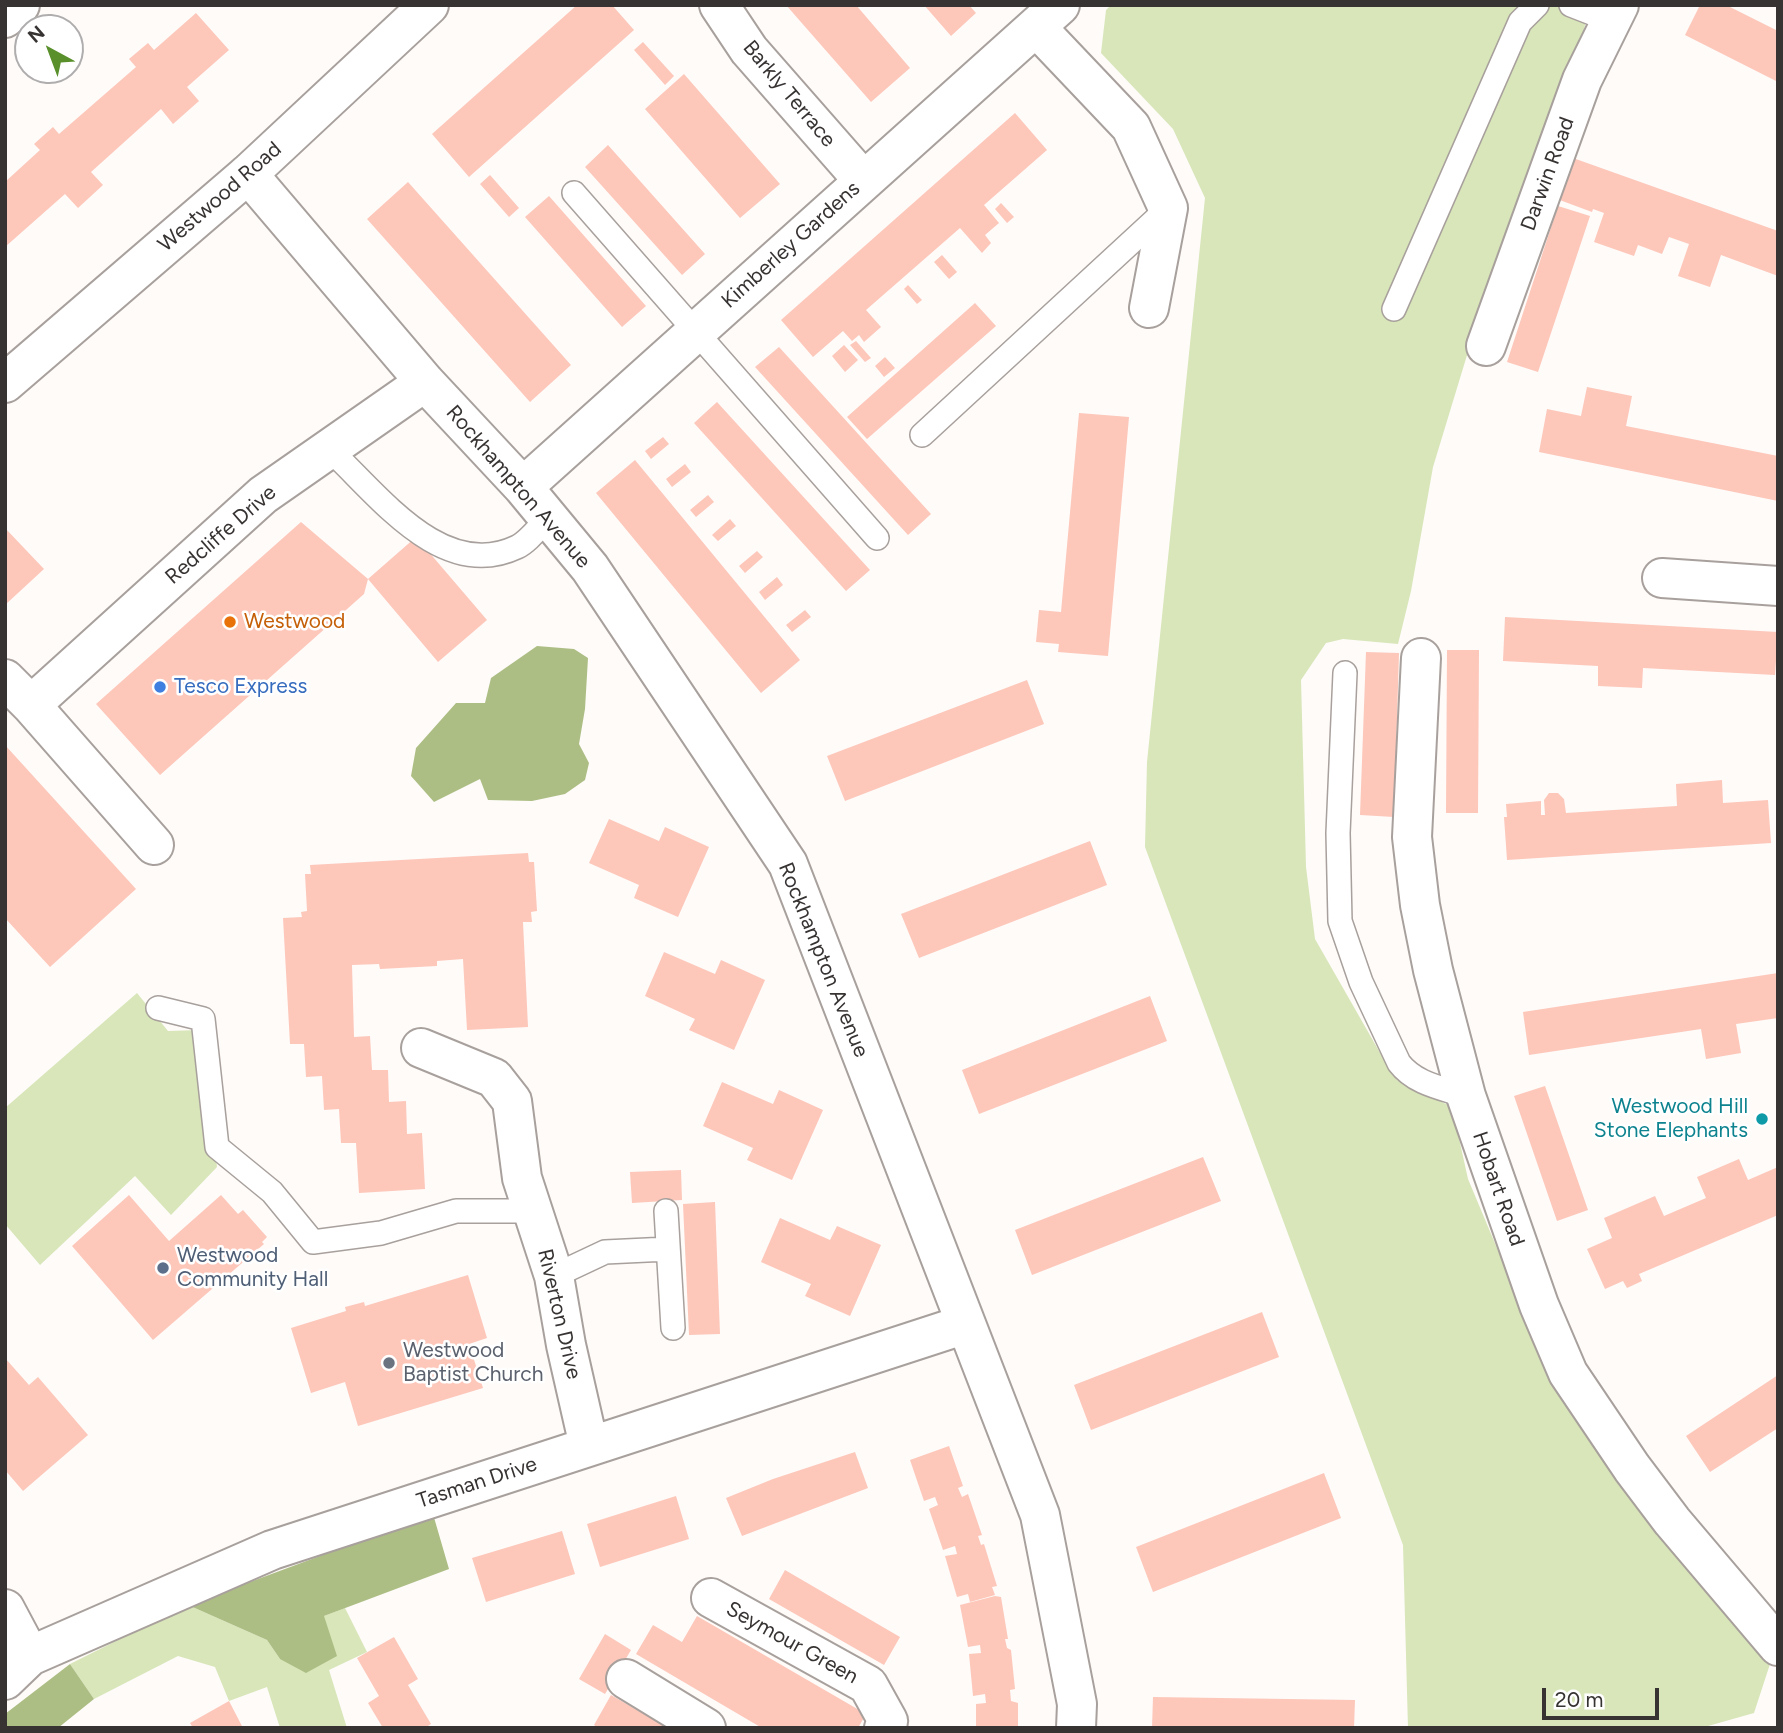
<!DOCTYPE html>
<style>
body{margin:0}
#map{position:relative;width:1783px;height:1733px;overflow:hidden;background:#fefbf9;font-family:Figtree,sans-serif}
canvas{display:block}
.frame{position:absolute;inset:0;border:7px solid #373332;pointer-events:none}
.north{position:absolute;left:14px;top:14px;width:70px;height:70px;box-sizing:border-box;background:#fff;border:2px solid #afadad;border-radius:50%;rotate:319deg;font-size:19px;font-weight:700;line-height:28px;text-align:center;color:#373332}
.north::after{content:'';display:block;margin:auto;width:24px;height:32px;background:#59902b;clip-path:polygon(50% 0,100% 100%,50% 72%,0 100%)}
.scale{position:absolute;left:1542px;top:1688px;width:117px;height:32px;box-sizing:border-box;border:4px solid #373332;border-top:0;padding-left:9px;font-size:21px;line-height:24px;white-space:nowrap;color:#373332;-webkit-text-stroke:5px #fff;paint-order:stroke}
</style>
<div id="map">
<canvas width="1783" height="1733"></canvas>
<div class="frame"></div>
<div class="north">N</div>
<div class="scale">20 m</div>
</div>
<script>
const ctx = document.querySelector('canvas').getContext('2d');
ctx.lineJoin = 'round';
function fillPath(path, color) { ctx.fillStyle = color; ctx.fill(path, 'evenodd'); }
function stroke(path, color, width, dash) { ctx.strokeStyle = color; ctx.lineWidth = width; ctx.lineCap = dash ? 'butt' : 'round'; ctx.setLineDash(dash || []); ctx.stroke(path); }
function write(font, color, halo, rows, align = 'center') {
  ctx.font = font + ' Figtree,sans-serif'; ctx.lineWidth = 5; ctx.setLineDash([]); ctx.textBaseline = 'middle'; ctx.strokeStyle = halo; ctx.fillStyle = color; for (const [text, x, y, turn = 0] of rows) {
    ctx.save(); ctx.translate(x, y); ctx.rotate((+turn || 0) * Math.PI / 180); ctx.textAlign = isNaN(turn) ? turn : align; if (halo) ctx.strokeText(text, 0, 0); ctx.fillText(text, 0, 0); ctx.restore();
  }
}
const green = new Path2D(`
 M1111 5H1590L1574 69 1478 319 1433 467 1411 591 1398 644 1343 639 1326 643 1301 680 1306 867 1315 939 1391 1072 1397 1080 1452 1107 1468 1179 1525 1315 1712 1598 1770 1664 1754 1713 1701 1728H1408L1403 1545 1145 847 1147 762 1205 198 1173 129 1101 53 1106 10Z
 M137 993 168 1031 200 1030 217 1167 171 1215 135 1176 40 1265 5 1224V1108Z
 M188 1605 267 1640 280 1659 324 1616 345 1608 367 1652 329 1670 347 1728H280L267 1687 229 1701 215 1667 178 1656 94 1699 70 1664Z`);
const forest = new Path2D(`
 M537 646 574 649 588 658 585 709 579 744 589 763 585 780 565 794 532 801 488 800 480 779 434 802 411 776 416 748 456 703H485L491 678Z
 M433 1514 449 1569 324 1616 337 1656 306 1673 280 1659 267 1640 188 1605Z
 M70 1664 94 1699 58 1728H5V1714Z`);
const building = new Path2D(`
 M577 5H612L634 30 469 177 432 134Z
 M786 5H856L910 68 871 102Z
 M924 5H969L976 13 951 36Z
 M1700 5H1726L1778 31V82L1685 35Z
 M196 13 229 50 187 87 199 101 173 124 161 109 91 172 103 185 78 208 65 194 5 247V182L40 150 34 144 53 127 59 134 136 67 129 59 148 43 154 50Z
 M643 42 674 76 665 85 634 50Z
 M684 74 780 184 740 218 645 109Z
 M1015 113 1047 150 984 205 999 223 985 235 991 243 982 253 960 228 866 310 881 327 864 342 859 335 852 341 843 331 813 357 781 320Z
 M608 145 705 254 682 275 585 167Z
 M1573 158 1778 231V276L1721 255 1710 287 1678 276 1689 244 1669 237 1662 254 1638 245 1634 256 1594 242 1604 213 1593 209 1592 212 1557 199Z
 M490 175 519 208 509 217 480 184Z
 M408 182 571 365 530 402 367 219Z
 M549 196 646 306 622 327 525 217Z
 M1001 203 1014 217 1007 223 995 209Z
 M1558 206 1590 216 1538 372 1507 362Z
 M942 255 957 272 949 279 934 262Z
 M908 285 922 300 917 304 904 289Z
 M975 303 996 326 867 439 847 417Z
 M856 341 871 358 865 362 850 345Z
 M844 345 858 360 845 372 832 356Z
 M779 347 931 514 908 535 755 367Z
 M885 357 895 368 884 377 875 366Z
 M1587 387 1632 396 1626 426 1778 456V501L1539 452 1547 409 1581 416Z
 M717 402 870 570 846 591 694 423Z
 M1079 413 1129 417 1108 656 1058 652 1059 644 1036 642 1039 610 1061 612Z
 M663 437 669 444 651 459 645 451Z
 M635 460 800 660 761 693 596 493Z
 M685 464 691 472 672 487 666 479Z
 M708 495 714 502 696 517 690 510Z
 M730 519 736 526 718 541 712 535Z
 M301 522 368 579 364 594 160 775 96 704Z
 M5 528 44 569 5 605Z
 M416 537 487 620 438 662 368 579Z
 M757 551 763 557 745 573 739 566Z
 M777 577 783 585 765 600 759 592Z
 M805 610 811 617 792 632 786 625Z
 M1505 617 1778 632 1775 675 1643 668 1642 688 1598 686V666L1503 661Z
 M1447 650H1479L1478 813H1446Z
 M1366 652 1399 653 1394 817 1360 815Z
 M1027 680 1044 724 845 801 827 756Z
 M5 745 136 889 50 967 5 918Z
 M1722 780 1723 803 1768 800 1771 843 1507 860 1504 817H1507L1506 804 1541 801V815H1545L1544 800 1549 793H1558L1564 799 1566 813 1677 806 1676 784Z
 M609 819 659 841 665 827 709 847 678 917 634 898 639 885 589 863Z
 M1090 841 1107 885 919 958 901 914Z
 M528 853 529 862H534L537 911 531 912 532 922H523L528 1027 467 1030 463 959 437 961V966L380 969 379 964 352 965 354 1037 370 1036 372 1070H388L389 1102 406 1101 407 1134 422 1133 425 1189 359 1193 356 1143H341L339 1109 324 1110 322 1076 306 1077 304 1044H290L283 918 302 917 301 912 307 911 305 874H311L310 865Z
 M664 952 715 974 721 960 765 980 734 1050 689 1030 695 1019 645 996Z
 M1778 973V1018L1736 1024 1741 1053 1706 1059 1701 1029 1529 1055 1523 1012Z
 M1150 996 1167 1041 979 1114 962 1070Z
 M722 1082 773 1104 779 1090 823 1110 792 1180 747 1160 753 1148 703 1126Z
 M1545 1086 1588 1210 1557 1221 1514 1096Z
 M1203 1157 1221 1201 1032 1275 1015 1230Z
 M1739 1159 1748 1180 1778 1167V1215L1639 1274 1642 1281 1627 1288 1623 1281 1605 1289 1587 1249 1612 1238 1604 1218 1655 1196 1664 1216 1706 1198 1697 1177Z
 M681 1170 682 1200 632 1203 630 1172Z
 M129 1195 169 1241 221 1195 238 1214 243 1210 267 1237 262 1242 264 1244 153 1340 72 1246Z
 M715 1202 720 1334 689 1335 683 1204Z
 M780 1218 830 1240 837 1226 881 1245 850 1316 805 1296 811 1284 761 1262Z
 M468 1275 487 1338 469 1344 483 1388 358 1426 345 1382 311 1393 291 1328 346 1311 345 1307 364 1302 365 1306Z
 M1262 1312 1279 1357 1091 1430 1074 1385Z
 M5 1358 29 1385 38 1377 88 1435 23 1491 5 1470Z
 M1778 1375V1428L1710 1472 1686 1436Z
 M949 1446 963 1486 958 1488 962 1497 968 1494 982 1535 978 1536 981 1545 984 1544 997 1586 992 1587 995 1595 970 1602 968 1594 957 1597 945 1556 957 1554 955 1546 943 1550 929 1509 938 1505 935 1497 924 1501 910 1460Z
 M855 1452 868 1488 742 1536 726 1498 773 1479Z
 M1324 1473 1341 1518 1153 1592 1136 1547Z
 M676 1496 689 1539 600 1567 587 1524Z
 M562 1531 575 1574 486 1602 472 1558Z
 M785 1570 900 1637 884 1665 769 1599Z
 M995 1596 1001 1597 1008 1639H1005L1007 1648 1011 1650 1015 1689 1010 1690 1011 1701 1018 1703V1728H976V1704L986 1703 985 1694 973 1696 969 1654 981 1653 980 1645 968 1647 960 1605Z
 M697 1616 866 1714 858 1728H762L636 1654 653 1625 682 1642Z
 M605 1634 631 1650 605 1694 579 1679Z
 M394 1637 418 1679 408 1685 431 1724 425 1728H383L368 1703 379 1696 357 1658Z
 M611 1695 668 1728H598L594 1725Z
 M1153 1697 1355 1700 1354 1728H1152Z
 M229 1701 243 1728H193L190 1723Z`);
const lane = new Path2D(`
 M1571 5 1612 21
 M574 193 877 538
 M1394 309 1520 22 1537 5
 M922 435 1166 210
 M329 449C378 494 442 583 517 547 528 542 539 527 548 518
 M1345 673 1338 833 1340 921 1361 982 1399 1063C1415 1084 1442 1088 1466 1096
 M158 1008 203 1019 217 1147 272 1192 313 1242 381 1233 456 1211H531
 M666 1211 673 1328
 M554 1276 605 1252 668 1249`);
const street = new Path2D(`
 M719 5 749 50 863 180
 M5 18 20 5
 M1036 27 1131 127 1168 208 1149 308
 M248 174 425 382 523 487 590 568 788 864 1040 1515 1077 1704 1076 1728
 M1486 346 1582 80 1619 5
 M523 487 1060 5
 M1662 578 1778 586
 M1421 658 1412 837 1420 905 1433 970 1466 1096 1539 1305 1568 1373 1632 1468 1672 1521 1778 1646
 M5 679 31 705 154 845
 M31 705 263 495 425 382
 M421 1048 494 1078 512 1101 522 1178 554 1276 566 1345 589 1446
 M711 1598 868 1685 888 1721 884 1728
 M5 1609 30 1656
 M626 1679 706 1728
 M5 1680 30 1656 272 1550 966 1324`);
const secondary = new Path2D(`
 M5 383 248 174 429 5`);
const markers = [
 [230,622,7,"#e8710a"],
 [160,687,7,"#3f7fe0"],
 [1762,1119,7,"#0f9aa8"],
 [163,1268,7,"#5c6f8a"],
 [389,1363,7,"#6b7280"]
];
const streetNames = [
 ["Barkly Terrace",789,94,50],
 ["Darwin Road",1548,174,-70],
 ["Westwood Road",220,197,-41],
 ["Kimberley Gardens",791,245,-42],
 ["Rockhampton Avenue",518,487,49],
 ["Redcliffe Drive",221,535,-41],
 ["Rockhampton Avenue",823,960,68],
 ["Hobart Road",1498,1189,71],
 ["Riverton Drive",559,1314,77],
 ["Tasman Drive",477,1483,-18],
 ["Seymour Green",792,1643,29]
];
const foodNames = [
 ["Westwood",244,622]
];
const shopNames = [
 ["Tesco Express",174,687]
];
const cultureNames = [
 ["Westwood Hill",1748,1107],
 ["Stone Elephants",1748,1131]
];
const serviceNames = [
 ["Westwood",177,1256],
 ["Community Hall",177,1280]
];
const worshipNames = [
 ["Westwood",403,1351],
 ["Baptist Church",403,1375]
];
fillPath(green, '#d8e6b9');
fillPath(forest, '#adbe84');
fillPath(building, '#fdc7ba');
stroke(lane, '#a8a09c', 26);
stroke(street, '#a8a09c', 42);
stroke(secondary, '#a8a09c', 42);
stroke(lane, '#fff', 23);
stroke(street, '#fff', 38);
stroke(secondary, '#fff', 38);
for (const [x, y, r, color] of markers) { const dot = new Path2D(); dot.arc(x, y, r, 0, 2 * Math.PI); ctx.fillStyle = color; ctx.fill(dot); stroke(dot, '#fff', 2.5); }
write('21px', '#373332', '#fff', streetNames);
write('21px', '#c56008', '#fff', foodNames, 'left');
write('21px', '#366cbe', '#fff', shopNames, 'left');
write('21px', '#0d838f', '#fff', cultureNames, 'right');
write('21px', '#4e5e75', '#fff', serviceNames, 'left');
write('21px', '#5b616d', '#fff', worshipNames, 'left');
</script>
